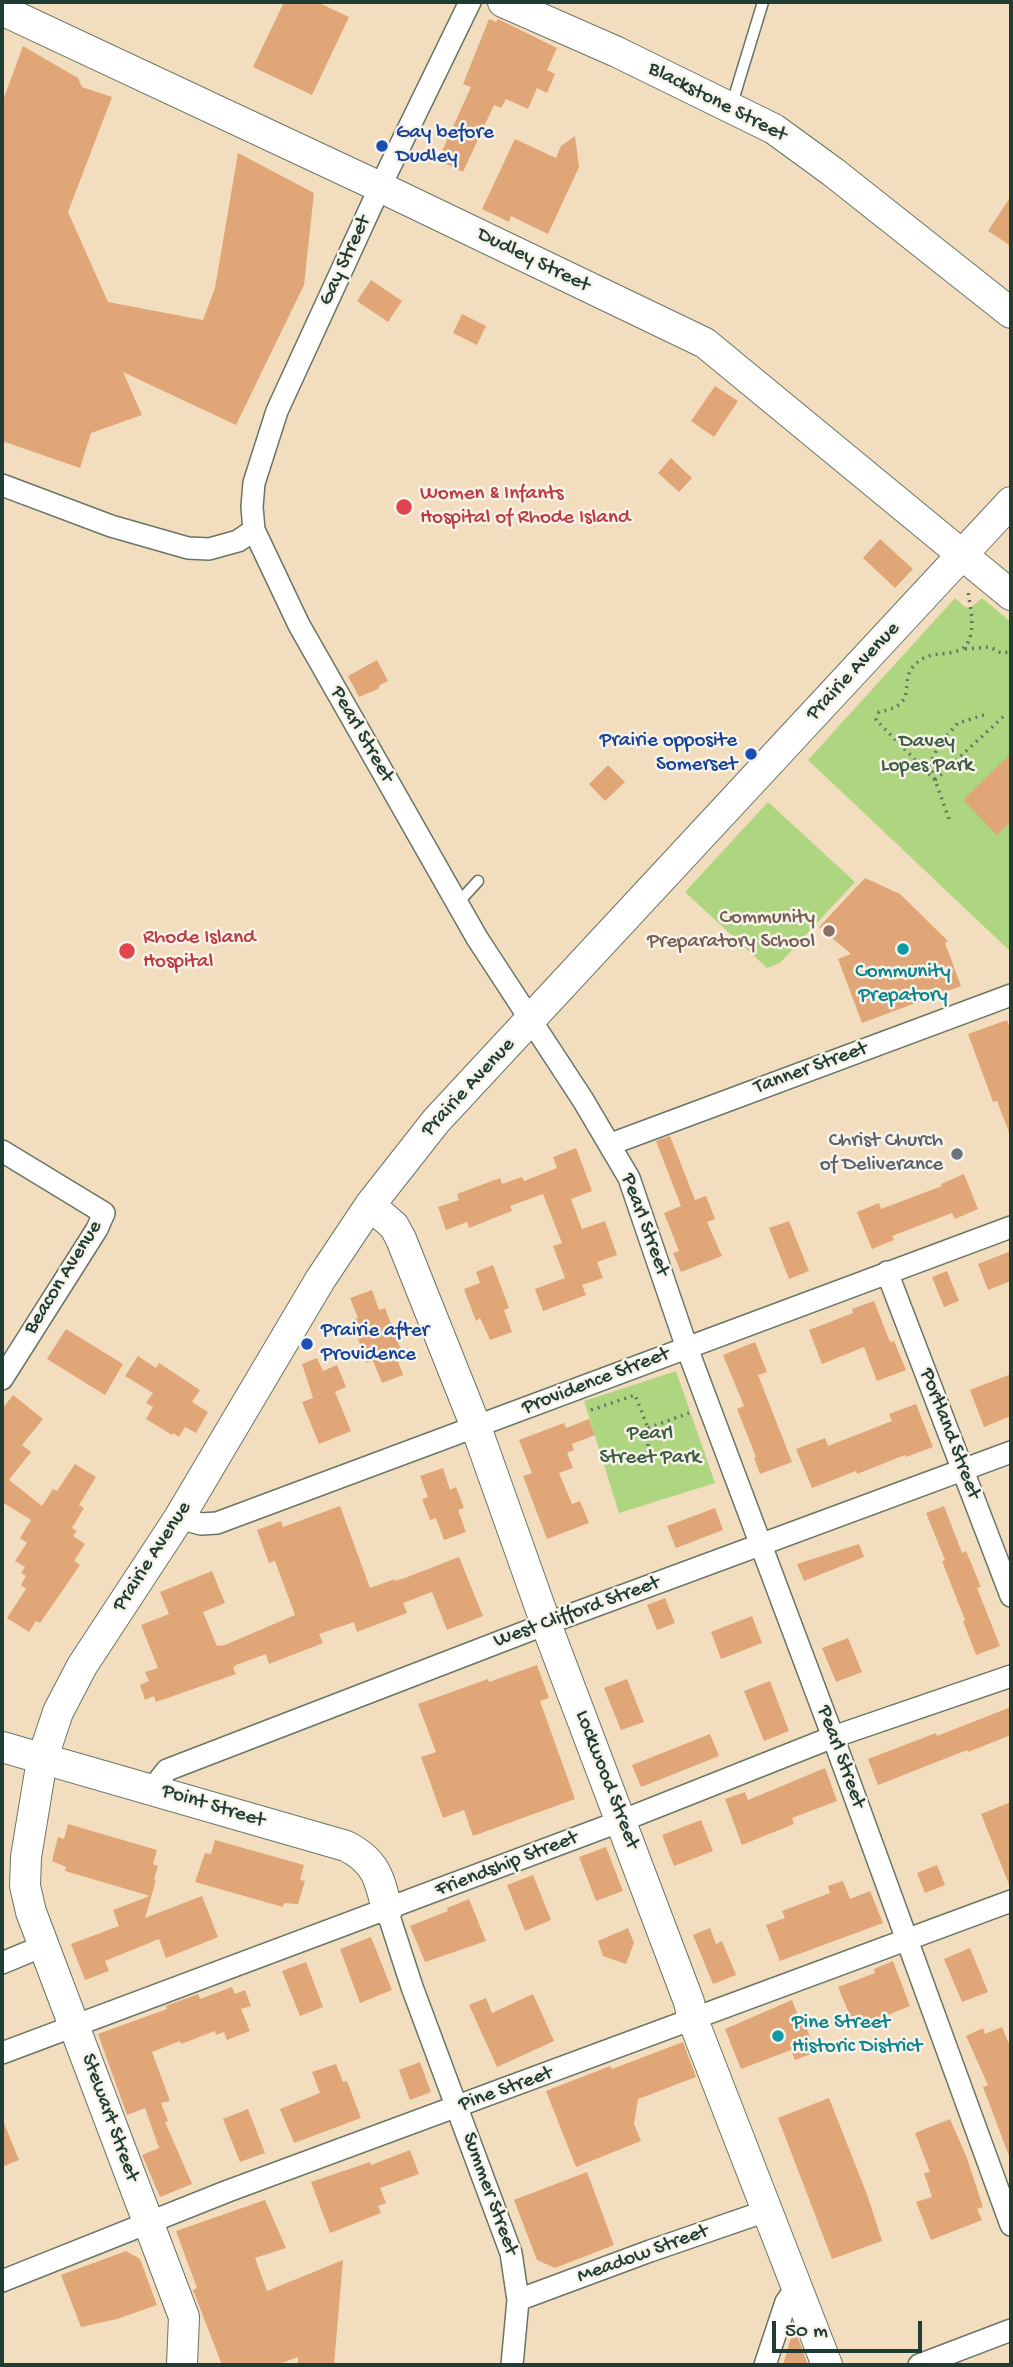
<!DOCTYPE html>
<style>
body{margin:0}
#map{position:relative;width:1013px;height:2367px;overflow:hidden;background:#f3ddbf;font-family:"Gochi Hand",sans-serif}
canvas{display:block}
.frame{position:absolute;inset:0;border:4px solid #1f3d34;pointer-events:none}
.scale{position:absolute;left:772px;top:2321px;width:150px;height:32px;box-sizing:border-box;border:4px solid #1f3d34;border-top:0;padding-left:9px;font-size:21px;line-height:24px;white-space:nowrap;color:#1f3d34;-webkit-text-stroke:5px #f7f3e8;paint-order:stroke}
</style>
<div id="map">
<canvas width="1013" height="2367"></canvas>
<div class="frame"></div>
<div class="scale">50 m</div>
</div>
<script>
const ctx = document.querySelector('canvas').getContext('2d');
ctx.lineJoin = 'round';
function fillPath(path, color) { ctx.fillStyle = color; ctx.fill(path, 'evenodd'); }
function stroke(path, color, width, dash) { ctx.strokeStyle = color; ctx.lineWidth = width; ctx.lineCap = dash ? 'butt' : 'round'; ctx.setLineDash(dash || []); ctx.stroke(path); }
function write(font, color, halo, rows, align = 'center') {
  ctx.font = font + ' "Gochi Hand",sans-serif'; ctx.lineWidth = 5; ctx.setLineDash([]); ctx.textBaseline = 'middle'; ctx.strokeStyle = halo; ctx.fillStyle = color; for (const [text, x, y, turn = 0] of rows) {
    ctx.save(); ctx.translate(x, y); ctx.rotate((+turn || 0) * Math.PI / 180); ctx.textAlign = isNaN(turn) ? turn : align; if (halo) ctx.strokeText(text, 0, 0); ctx.fillText(text, 0, 0); ctx.restore();
  }
}
const green = new Path2D(`
 M955 598 965 607 970 608 982 598 1011 622V952L808 760Z
 M768 802 855 882 780 963 767 968 685 892Z
 M676 1371 715 1483 619 1513 584 1401Z`);
const building = new Path2D(`
 M284 2H317L349 17 312 95 253 67Z
 M489 19 496 22 498 19 557 48 547 70 555 74 547 93 537 88 528 109 506 99 501 108 494 105 463 172 438 160 471 87 463 84Z
 M23 46 78 78 82 87 112 97 68 212 108 302 203 320 215 288 238 153 314 193 304 285 236 425 123 372 142 415 91 433 80 468 2 441V103Z
 M575 136 579 167 548 234 511 216 509 222 482 209 515 139 556 158 561 146Z
 M1011 196V246L988 231Z
 M371 280 402 301 388 322 357 301Z
 M462 314 486 326 477 345 453 333Z
 M715 386 738 401 714 437 691 421Z
 M671 458 692 478 679 492 658 473Z
 M880 539 913 569 895 588 863 558Z
 M377 660 388 681 380 685 378 689 359 697 348 676Z
 M1011 753V821L997 835 963 800Z
 M608 765 625 782 605 801 589 784Z
 M865 878 900 894 948 941 945 943 961 986 862 1023 838 959 851 954 819 927Z
 M1007 1020 1011 1032 1010 1135 997 1101 993 1102 968 1034Z
 M670 1136 695 1200 706 1196 715 1219 707 1222 722 1256 681 1272 673 1253 679 1251 664 1213 681 1206 656 1141Z
 M576 1148 592 1191 571 1199 582 1229 605 1221 617 1255 597 1262 603 1278 582 1285 586 1295 543 1311 535 1289 565 1278 553 1246 562 1243 543 1194 510 1206 512 1211 469 1228 467 1222 446 1230 438 1207 459 1200 457 1194 500 1178 502 1184 522 1177 524 1181 557 1168 553 1157Z
 M964 1174 978 1209 955 1219 952 1213 892 1236 894 1240 872 1249 857 1212 879 1203 881 1209 942 1186 941 1184Z
 M789 1221 809 1271 789 1279 769 1228Z
 M1011 1251V1281L988 1290 978 1264Z
 M493 1265 509 1308 504 1310 512 1332 490 1340 480 1318 476 1321 464 1289 480 1283 476 1272Z
 M947 1271 959 1301 944 1307 932 1277Z
 M372 1290 379 1310 385 1308 401 1350 395 1353 403 1375 382 1383 373 1361 367 1363 351 1321 358 1318 350 1298Z
 M874 1301 890 1342 894 1341 906 1370 877 1381 864 1347 822 1364 809 1330 853 1313 852 1309Z
 M66 1329 123 1364 105 1395 47 1359Z
 M755 1342 767 1372 758 1375 792 1462 760 1474 754 1458 756 1457 737 1409 744 1406 723 1355Z
 M138 1356 156 1368 159 1363 200 1390 192 1402 208 1412 196 1433 185 1427 179 1437 173 1433 172 1435 146 1419 153 1407 146 1403 153 1393 125 1376Z
 M317 1358 323 1371 337 1365 346 1387 335 1392 351 1431 319 1444 302 1402 313 1398 302 1364Z
 M1011 1374V1416L984 1427 970 1390Z
 M13 1395 43 1419 22 1445 31 1452 9 1480 42 1506 53 1489 57 1491 75 1464 96 1477 79 1505 84 1508 72 1528 77 1531 73 1536 85 1544 74 1561 80 1565 40 1623 36 1621 29 1632 7 1618 26 1589 21 1585 26 1576 21 1573 25 1567 15 1561 27 1543 20 1538 31 1520 2 1502V1409Z
 M916 1404 933 1447 906 1457 905 1455 857 1474 856 1471 812 1488 796 1449 825 1438 828 1446 892 1421 889 1414Z
 M589 1419 595 1435 572 1444 574 1450 567 1453 573 1468 559 1473 572 1504 580 1501 589 1523 547 1539 523 1476 532 1473 519 1440 564 1423 566 1428Z
 M443 1468 450 1490 456 1487 464 1508 458 1510 466 1532 444 1540 436 1518 430 1520 422 1499 428 1497 420 1476Z
 M340 1506 370 1588 395 1579V1581L405 1578 459 1557 483 1616 447 1630 432 1592 403 1603 407 1613 357 1632 354 1622 319 1634 323 1643 269 1664 266 1654 236 1665 233 1668 236 1674 156 1702 154 1696 145 1700 140 1685 149 1681 145 1672 158 1668 141 1625 169 1614 160 1592 212 1571 225 1603 203 1612 217 1646 225 1645 295 1615 275 1561 269 1563 257 1530 281 1521 283 1527Z
 M944 1506 962 1553 966 1551 981 1587 977 1588 1000 1646 976 1655 963 1621 965 1620 942 1561 945 1560 926 1513Z
 M715 1508 723 1530 676 1548 667 1526Z
 M859 1544 864 1557 804 1581 797 1564Z
 M665 1598 675 1623 657 1630 647 1605Z
 M752 1616 762 1643 721 1659 711 1632Z
 M848 1638 862 1672 836 1682 822 1648Z
 M537 1665 549 1698 540 1701 575 1799 473 1836 464 1810 443 1818 421 1757 436 1752 418 1704 488 1679 489 1682Z
 M627 1679 644 1722 621 1730 604 1688Z
 M770 1681 789 1731 764 1741 744 1691Z
 M1011 1707V1735L968 1752 967 1750 878 1785 868 1759 936 1733 937 1736Z
 M710 1734 719 1756 641 1787 632 1765Z
 M825 1768 837 1801 792 1818 794 1824 742 1845 725 1799 745 1792 748 1800Z
 M1011 1802V1887H1010L981 1814Z
 M701 1820 713 1851 674 1866 662 1835Z
 M68 1824 157 1850 153 1864 158 1866 154 1879 156 1880 145 1918 202 1896 218 1937 166 1958 159 1939 105 1961 109 1971 85 1980 71 1944 119 1926 113 1910 150 1896 65 1871 66 1867 52 1861 58 1837 64 1839Z
 M215 1840 304 1865 300 1880 305 1881 298 1904 284 1903 283 1907 195 1882 205 1853 211 1854Z
 M606 1847 623 1891 596 1901 579 1857Z
 M937 1865 945 1885 925 1893 917 1873Z
 M533 1875 551 1920 525 1931 507 1885Z
 M843 1881 850 1899 870 1891 883 1923 780 1961 766 1925 785 1918 782 1911 830 1893 828 1886Z
 M469 1899 486 1941 425 1962 410 1926 448 1911 447 1908Z
 M628 1928 634 1943 626 1964 603 1956 598 1941Z
 M710 1928 716 1944 722 1941 736 1975 713 1984 693 1935Z
 M371 1937 392 1990 360 2003 340 1949Z
 M970 1948 988 1992 962 2002 944 1959Z
 M893 1961 910 2006 855 2028 838 1987 875 1973 874 1969Z
 M306 1962 323 2007 300 2016 282 1971Z
 M232 1987 235 1994 245 1990 251 2006 241 2009 250 2031 227 2040 224 2032 216 2035 215 2031 181 2044 180 2041 152 2052 170 2101 161 2103 168 2121 165 2122 192 2184 160 2197 142 2155 159 2148 145 2108 127 2115 98 2034 167 2009 166 2006 198 1994 200 1999Z
 M533 1994 554 2041 497 2067 469 2005 486 1998 492 2013Z
 M792 2000 799 2018 802 2017 816 2052 795 2060 791 2050 741 2069 725 2029Z
 M1002 2027 1011 2049V2155L1009 2156 983 2087 988 2085 966 2036 983 2028 985 2034Z
 M683 2042 696 2077 638 2099 634 2124 641 2141 576 2167 546 2091 610 2066 612 2069Z
 M420 2062 431 2092 410 2100 399 2070Z
 M336 2064 343 2082 347 2081 361 2118 294 2143 280 2109 320 2093 312 2072Z
 M829 2098 868 2197 882 2241 832 2259 778 2118Z
 M248 2109 265 2153 240 2162 223 2119Z
 M2 2118 19 2160 2 2167Z
 M950 2119 967 2158 983 2207 977 2209 982 2220 931 2240 916 2202 932 2197 924 2173 930 2172 915 2133Z
 M410 2150 419 2174 380 2188 386 2203 378 2206 381 2213 330 2233 311 2182 370 2162 371 2165Z
 M587 2172 614 2245 555 2268 537 2260 514 2200Z
 M265 2200 286 2248 255 2258 267 2291 343 2260 334 2365H298V2357L276 2365H222L193 2290 197 2288 176 2231Z
 M126 2251 140 2259 157 2305 117 2319 81 2327 61 2275Z
 M794 2327 808 2365H783Z`);
const path = new Path2D(`
 M965 649 990 647 1001 653 1011 652
 M935 780 876 720 879 712C926 703 891 678 922 659 935 650 957 658 967 644 976 630 970 606 968 591
 M935 780 1005 715
 M949 819 935 780 931 762 940 743 958 723 984 715
 M591 1410 635 1395 648 1428V1457
 M648 1428 689 1413`);
const lane = new Path2D(`
 M731 107 763 2
 M457 904 478 881`);
const street = new Path2D(`
 M470 2 380 187 277 411 254 483 252 507 254 530 299 625 477 938 583 1100 629 1178 687 1348 833 1737 1011 2225
 M2 485 111 526 188 548 209 549 238 541 254 530
 M611 1144 1011 995
 M2 1151 104 1213 97 1229 2 1379
 M887 1272 1011 1596
 M179 1518 201 1524 217 1523 1011 1227
 M152 1789 167 1770 546 1624 1011 1452
 M387 1910 412 1987 511 2253 518 2300 512 2365
 M2 1963 43 1946
 M2 2053 621 1821 833 1737 1011 1676
 M2 2281 228 2191 1011 1901
 M518 2300 650 2251 769 2210
 M765 2365 786 2302 796 2288
 M919 2365 1011 2330`);
const secondary = new Path2D(`
 M503 2 617 52 774 129 833 172 1011 313
 M2 10 380 187 705 343 1011 595
 M370 1205 394 1226 401 1239 476 1427 546 1624 689 2002 693 2020 827 2365
 M2 1747 346 1846C376 1861 380 1879 387 1910
 M182 2365 184 2317 31 1912 25 1886 26 1857 42 1760 58 1712 82 1666 179 1518 320 1280 370 1205 436 1121 1011 502`);
const markers = [
 [382,146,7,"#1a4fb4"],
 [404,507,9,"#e0444e"],
 [751,754,7,"#1a4fb4"],
 [829,931,7,"#8d6e63"],
 [903,949,7,"#0f9aa8"],
 [127,951,9,"#e0444e"],
 [957,1154,7,"#6b7280"],
 [307,1344,7,"#1a4fb4"],
 [778,2036,7,"#0f9aa8"]
];
const streetNames = [
 ["Blackstone Street",717,103,27],
 ["Gay Street",346,261,-65],
 ["Dudley Street",533,261,26],
 ["Prairie Avenue",854,672,-47],
 ["Pearl Street",361,735,60],
 ["Tanner Street",811,1069,-20],
 ["Prairie Avenue",469,1088,-47],
 ["Pearl Street",644,1225,70],
 ["Beacon Avenue",64,1278,-58],
 ["Providence Street",596,1382,-21],
 ["Portland Street",949,1434,69],
 ["Prairie Avenue",153,1557,-57],
 ["West Clifford Street",577,1613,-20],
 ["Pearl Street",840,1757,70],
 ["Lockwood Street",606,1780,69],
 ["Point Street",213,1807,17],
 ["Friendship Street",507,1865,-21],
 ["Pine Street",506,2090,-20],
 ["Stewart Street",109,2118,70],
 ["Summer Street",489,2194,70],
 ["Meadow Street",643,2255,-20]
];
const transitNames = [
 ["Gay before",396,134],
 ["Dudley",396,158],
 ["Prairie opposite",737,742,"right"],
 ["Somerset",737,766,"right"],
 ["Prairie after",321,1332],
 ["Providence",321,1356]
];
const healthNames = [
 ["Women & Infants",420,495],
 ["Hospital of Rhode Island",420,519],
 ["Rhode Island",143,939],
 ["Hospital",143,963]
];
const parkNames = [
 ["Davey",927,743],
 ["Lopes Park",927,767],
 ["Pearl",650,1435],
 ["Street Park",650,1459]
];
const educationNames = [
 ["Community",815,919],
 ["Preparatory School",815,943]
];
const cultureNames = [
 ["Community",903,973],
 ["Prepatory",903,997],
 ["Pine Street",792,2024,"left"],
 ["Historic District",792,2048,"left"]
];
const worshipNames = [
 ["Christ Church",943,1142],
 ["of Deliverance",943,1166]
];
fillPath(green, '#aed680');
fillPath(building, '#e0a678');
stroke(lane, '#697565', 13);
stroke(street, '#697565', 24);
stroke(secondary, '#697565', 32);
stroke(path, '#697565', 3.5, [2, 5]);
stroke(lane, '#fff', 10);
stroke(street, '#fff', 21);
stroke(secondary, '#fff', 30);
for (const [x, y, r, color] of markers) { const dot = new Path2D(); dot.arc(x, y, r, 0, 2 * Math.PI); ctx.fillStyle = color; ctx.fill(dot); stroke(dot, '#f7f3e8', 2.5); }
write('21px', '#1f3d34', '#f7f3e8', streetNames);
write('21px', '#164399', '#f7f3e8', transitNames, 'left');
write('21px', '#be3a42', '#f7f3e8', healthNames, 'left');
write('21px', '#3c5c43', '#f7f3e8', parkNames);
write('21px', '#785e54', '#f7f3e8', educationNames, 'right');
write('21px', '#0d838f', '#f7f3e8', cultureNames);
write('21px', '#5b616d', '#f7f3e8', worshipNames, 'right');
</script>
